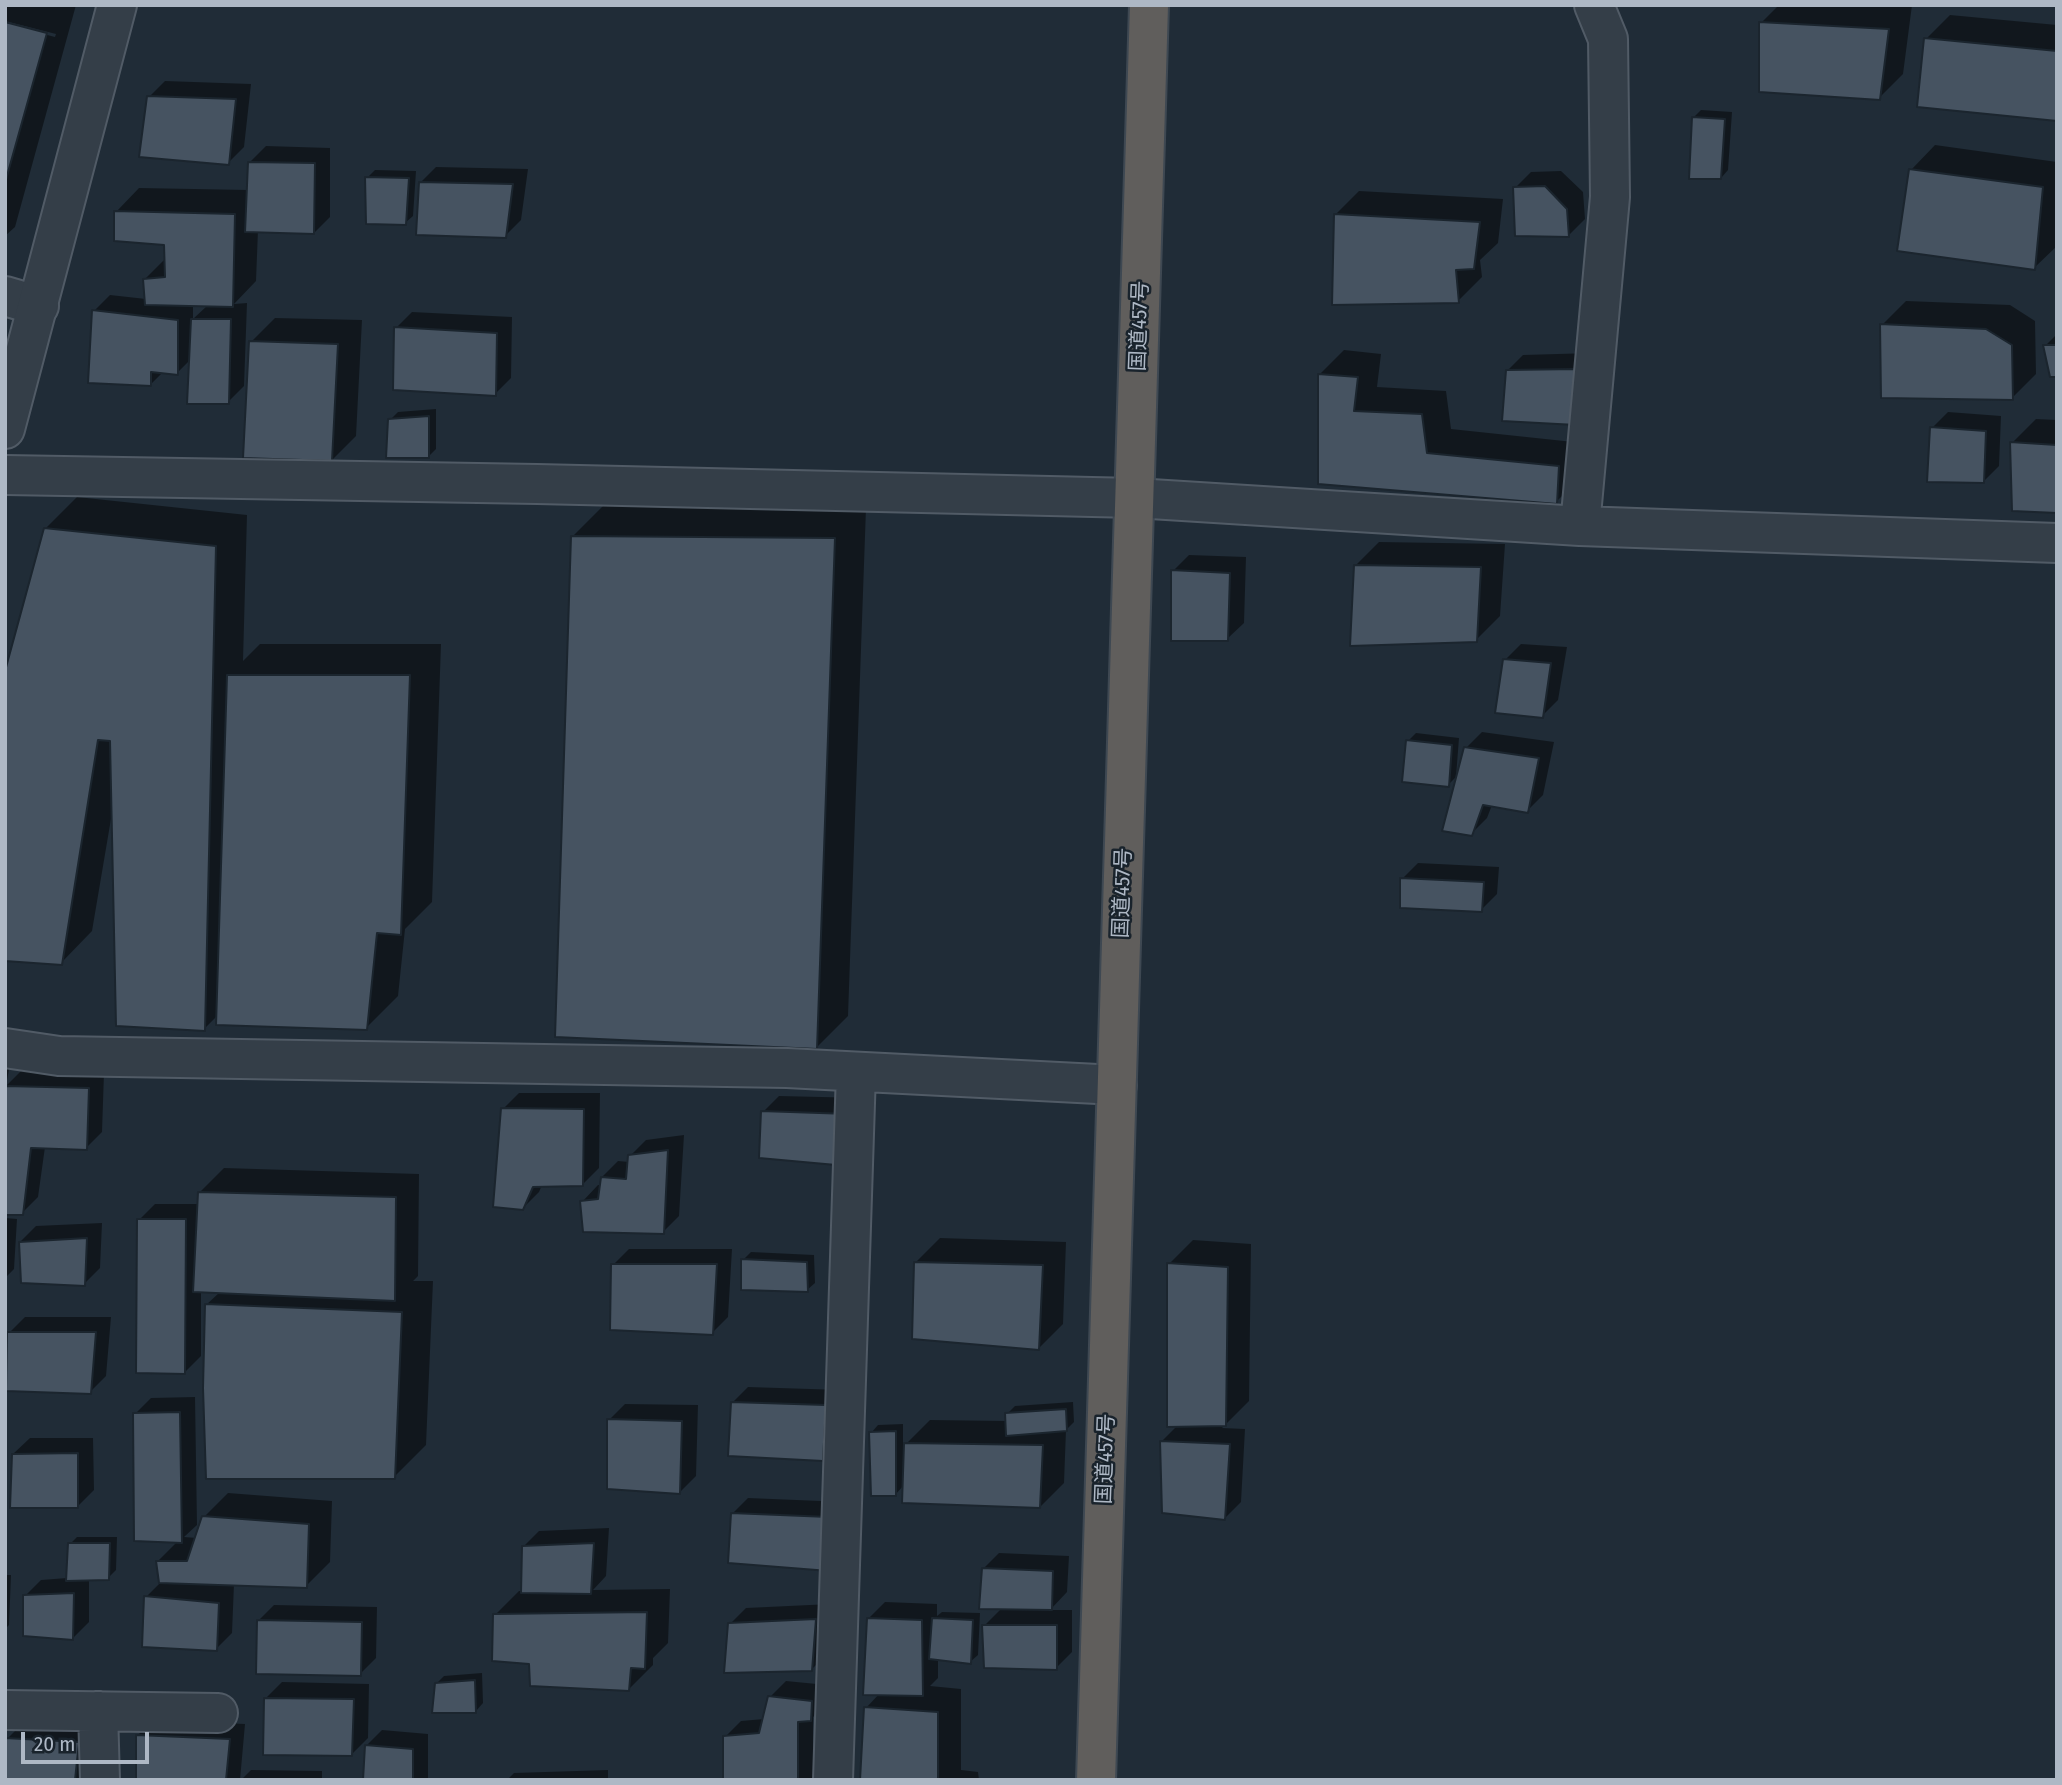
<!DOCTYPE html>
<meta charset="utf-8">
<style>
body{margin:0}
#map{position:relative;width:2062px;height:1785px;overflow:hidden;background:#202c37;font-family:"Fira Sans Condensed",sans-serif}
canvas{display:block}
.frame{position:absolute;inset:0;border:7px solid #aeb8c5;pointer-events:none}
.scale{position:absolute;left:21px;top:1732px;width:128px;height:32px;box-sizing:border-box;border:4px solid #aeb8c5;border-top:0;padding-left:9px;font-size:21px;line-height:24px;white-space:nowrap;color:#aeb8c5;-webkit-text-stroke:5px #19232c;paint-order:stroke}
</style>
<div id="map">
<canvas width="2062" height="1785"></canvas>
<div class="frame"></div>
<div class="scale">20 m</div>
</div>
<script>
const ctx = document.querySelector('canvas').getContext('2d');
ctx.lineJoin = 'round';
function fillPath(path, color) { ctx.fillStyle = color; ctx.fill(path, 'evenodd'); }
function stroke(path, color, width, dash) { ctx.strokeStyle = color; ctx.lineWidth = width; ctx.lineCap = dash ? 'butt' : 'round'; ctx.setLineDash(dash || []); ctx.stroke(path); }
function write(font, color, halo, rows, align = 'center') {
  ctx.font = font + ' "Fira Sans Condensed","Noto Sans JP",sans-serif'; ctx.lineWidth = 5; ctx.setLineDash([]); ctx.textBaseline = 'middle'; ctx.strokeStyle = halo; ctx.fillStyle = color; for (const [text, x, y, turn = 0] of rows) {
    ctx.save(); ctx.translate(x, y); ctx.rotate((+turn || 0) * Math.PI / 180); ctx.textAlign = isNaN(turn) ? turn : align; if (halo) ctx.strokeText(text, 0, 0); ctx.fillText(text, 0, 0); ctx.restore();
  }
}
const shadow = new Path2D(`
 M5 5H76L15 227 5 236V24L55 37 56 34 5 21Z
 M1779 5H1912L1903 74 1879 98 1761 23Z
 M1950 15 2057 25V119L1926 39Z
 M165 81 251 84 244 147 228 163 149 97Z
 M1701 110 1732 112 1728 170 1721 178 1693 118Z
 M1935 145 2057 162V246L2034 268 1911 170Z
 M266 146 330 148V217L314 233 258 230 256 281 234 304 247 303 244 386 228 402 191 359 177 373 163 372 151 384 94 311 110 295 146 299 145 279 166 258V243L116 212 139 188 249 190 250 162ZM193 304 208 305 193 319Z
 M436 167 528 169 521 220 505 236 420 183Z
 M375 170 416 171 413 216 405 223 367 178Z
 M1561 171 1583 192 1585 219 1569 235 1515 188 1531 172Z
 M1359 191 1503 199 1498 243 1480 260 1482 277 1458 301 1335 215Z
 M1906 301 2010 305 2035 321 2036 374 2012 398 1882 325Z
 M412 312 512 317 511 378 495 394 396 328Z
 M275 318 362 320 356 436 332 460 251 342Z
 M2057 334V375L2045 346Z
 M1344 350 1381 354 1377 387 1446 391 1451 429 1583 443 1580 478 1556 502 1320 483V374Z
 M1592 353 1591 407 1507 371 1523 355Z
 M436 409V449L428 457 390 420 398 412Z
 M1948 412 2001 416 1999 466 1983 482 1932 428Z
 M2036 419 2057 420V511L2012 443Z
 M77 497 247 515 243 661 260 644H441L432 902 405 929 398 996 366 1028 218 1015 204 1029 112 813 92 931 61 963 45 529Z
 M604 505 866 508 848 1016 817 1047 573 536Z
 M1379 542 1505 544 1500 616 1476 640 1355 566Z
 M1189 555 1246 557 1244 623 1227 639 1173 571Z
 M1521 644 1567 647 1558 700 1542 716 1505 660Z
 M1482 732 1554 742 1543 795 1527 811 1492 805 1487 818 1471 834 1466 748Z
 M1416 733 1459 738 1456 777 1448 785 1408 741Z
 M1418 863 1499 867 1497 894 1481 910 1402 879Z
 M5 1050 12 1052 6 1086 21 1071 104 1073 102 1132 86 1148 45 1147 38 1197 22 1213H5Z
 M519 1093H600L599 1168 583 1184 542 1185 539 1192 523 1208 503 1109Z
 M779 1096 864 1098 846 1164 763 1112Z
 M684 1135 679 1216 663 1232 582 1202 598 1185H602V1177L618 1161 629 1162 630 1156 646 1140Z
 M224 1168 419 1174 418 1276 413 1281H433L426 1445 394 1477 206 1305 220 1292 201 1291V1356L185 1372 139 1220 155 1204H199L200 1192Z
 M5 1218 17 1219 14 1269 5 1278Z
 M102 1223 100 1268 84 1284 20 1242 36 1226Z
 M940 1238 1066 1242 1063 1324 1039 1348 916 1262Z
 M1193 1240 1251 1244 1249 1401 1222 1428 1245 1429 1241 1502 1225 1518 1162 1441 1178 1425 1169 1264Z
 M629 1249H732L728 1317 712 1333 613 1265Z
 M751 1252 814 1255 815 1283 807 1290 743 1260Z
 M25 1317H111L106 1376 90 1392 9 1333Z
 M748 1387 842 1390 838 1443 822 1459 732 1403Z
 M195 1397 197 1525 184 1537 197 1538 204 1517 228 1493 332 1501 330 1562 306 1586 234 1584 232 1633 216 1649 146 1597 161 1582 158 1561 178 1541 135 1414 151 1398Z
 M1073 1402 1074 1422 1066 1430 1064 1483 1040 1507 904 1485 895 1495 871 1433 878 1425 903 1424V1447L930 1420 1007 1421V1414L1015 1406Z
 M625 1404 698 1405 696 1476 680 1492 609 1420Z
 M30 1438H93L94 1490 78 1506 13 1454Z
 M748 1498 845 1502 828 1569 732 1514Z
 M609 1528 606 1576 593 1590 670 1589 668 1643 653 1658V1665L629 1689 531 1663 495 1615 519 1591H523V1547L539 1531Z
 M77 1537H117L116 1570 108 1578H89V1622L73 1638 25 1596 41 1580 67 1578 70 1544Z
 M999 1553 1069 1556 1067 1592 1050 1610H1072V1652L1056 1668 984 1626 1002 1608 983 1569Z
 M5 1575H11L9 1625 5 1629Z
 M885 1602 937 1604V1616L942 1612 980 1613 978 1655 970 1662 938 1658V1678L930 1686 961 1689V1770L978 1772 979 1780H861L866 1708 880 1693 869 1618Z
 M831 1604 828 1653 812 1669 730 1624 746 1608Z
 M274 1605 377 1607 376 1658 360 1674 258 1621Z
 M482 1673 483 1703 476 1711 436 1684 444 1676Z
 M786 1681 827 1685V1703L813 1717V1780H725V1737L741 1721 764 1719 770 1697Z
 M282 1682 369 1684 368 1738 352 1754 266 1698Z
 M153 1720 245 1724 240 1780H138L137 1736Z
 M23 1723 94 1727 89 1780H6L7 1739Z
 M382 1730 428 1734V1780H365L366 1746Z
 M251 1770 322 1771V1780H241Z
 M608 1770V1780H507L514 1773Z`);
const building = new Path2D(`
 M5 22 47 33 5 183Z
 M1759 22 1889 29 1880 100 1759 92Z
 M1924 38 2057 51V121L1917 107Z
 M147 96 236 99 229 165 139 157Z
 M1692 117 1725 119 1721 179H1689Z
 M248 162 315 163 314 234 245 232Z
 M1909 169 2043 187 2035 270 1897 251Z
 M365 177 409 178 406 225 366 224Z
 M419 182 513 184 506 238 416 235Z
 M1545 186 1567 209 1569 237 1515 236 1513 187Z
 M114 211 235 214 233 307 145 305 143 279 165 277 164 245 114 241Z
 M1334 214 1480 222 1474 269 1456 270 1459 303 1332 305Z
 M92 310 178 320V375L151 372V386L88 383Z
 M191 319H231L229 404H187Z
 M1880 324 1986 329 2012 345 2013 400 1881 398Z
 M394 327 497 333 496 396 393 390Z
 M249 341 338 344 332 461 243 458Z
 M2043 345H2057V377H2050Z
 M1577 369 1576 425 1502 421 1506 370Z
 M1318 374 1358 377 1354 411 1422 414 1427 453 1559 466 1557 504 1318 484Z
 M429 416V458H386L388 419Z
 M1930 427 1986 431 1984 483 1927 482Z
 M2010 442 2057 445V513L2012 511Z
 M44 528 216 546 205 1031 116 1026 110 741 98 740 62 965 5 961V671Z
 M571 536 835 538 817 1049 555 1037Z
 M1354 565 1481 567 1477 642 1350 646Z
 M1171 570 1230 573 1228 641H1171Z
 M1503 659 1551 663 1543 718 1495 713Z
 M227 675H410L401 935 377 933 367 1030 216 1025Z
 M1406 740 1452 745 1449 787 1402 782Z
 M1464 747 1539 758 1528 813 1483 805 1472 836 1442 831Z
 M1400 878 1484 882 1482 912 1400 908Z
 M5 1086 89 1088 87 1150 31 1148 23 1215H5Z
 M501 1108 584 1109 583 1186 533 1187 523 1210 493 1207Z
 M761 1111 849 1114 847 1166 759 1158Z
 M668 1150 664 1234 583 1232 580 1201 598 1199 601 1177 626 1179 628 1155Z
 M198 1192 396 1197 395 1301 193 1292Z
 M137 1219H186L185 1374 136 1373Z
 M87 1238 85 1286 21 1283 19 1242Z
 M741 1259 807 1262 808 1292 741 1290Z
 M914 1262 1043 1265 1039 1350 912 1339Z
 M1167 1263 1228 1267 1226 1426 1167 1427Z
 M611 1264H717L713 1335 610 1330Z
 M205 1304 402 1312 395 1479H206L203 1388Z
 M7 1332H96L91 1394 6 1391Z
 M731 1402 826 1405 823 1461 728 1456Z
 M1066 1409 1067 1431 1006 1436 1005 1413Z
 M180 1412 182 1543 134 1541 133 1413Z
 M607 1419 682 1421 680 1494 607 1489Z
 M896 1431V1496H871L869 1432Z
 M1160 1441 1230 1444 1225 1520 1162 1513Z
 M904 1443 1043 1445 1040 1508 902 1503Z
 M78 1453V1508H10L12 1454Z
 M731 1513 829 1517V1571L728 1563Z
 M202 1516 309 1524 307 1588 159 1583 156 1561H187Z
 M68 1543H110L109 1580 66 1581Z
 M594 1543 591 1594 521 1593 522 1546Z
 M982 1568 1053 1571 1052 1610 979 1609Z
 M74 1593 73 1640 23 1636V1595Z
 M144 1596 219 1603 217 1651 142 1647Z
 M647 1612 645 1669 631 1668 629 1691 530 1686 529 1664 492 1661 493 1614Z
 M867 1618 922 1620 923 1696 863 1695Z
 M932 1618 973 1620 971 1664 929 1659Z
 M816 1619 812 1671 724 1673 728 1623Z
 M257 1620 362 1622 361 1676 256 1674Z
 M982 1625H1057V1670L984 1668Z
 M475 1680 476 1713H432L435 1683Z
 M768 1696 812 1701 811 1721 798 1722V1780H723V1736L759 1733Z
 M264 1698 354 1699 352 1756 263 1755Z
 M864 1707 938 1712V1780H860Z
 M136 1735 230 1739 226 1780H136Z
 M5 1738 79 1742 75 1780H5Z
 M365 1745 413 1749V1780H363Z`);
const minor = new Path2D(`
 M5 296 39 306
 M5 475 537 484 1135 498 1580 526 2057 543
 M1580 526 1610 197 1608 39 1594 5
 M5 1048 59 1056 787 1068 1117 1085
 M5 1710 218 1713
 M98 1711 100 1780
 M833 1780 856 1072`);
const tertiary = new Path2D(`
 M5 429 117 5`);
const trunk = new Path2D(`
 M1096 1780 1149 5`);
const streetNames = [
 ["国道457号",1140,326,-88],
 ["国道457号",1123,893,-88],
 ["国道457号",1106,1459,-88]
];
fillPath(shadow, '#0007');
fillPath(building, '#465361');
stroke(building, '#1b252e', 2);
stroke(minor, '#515b66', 42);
stroke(tertiary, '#515b66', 42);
stroke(trunk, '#3e4852', 42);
stroke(minor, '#343e48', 38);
stroke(tertiary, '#343e48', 38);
stroke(trunk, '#605e5c', 38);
write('21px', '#aeb8c5', '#19232c', streetNames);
</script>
